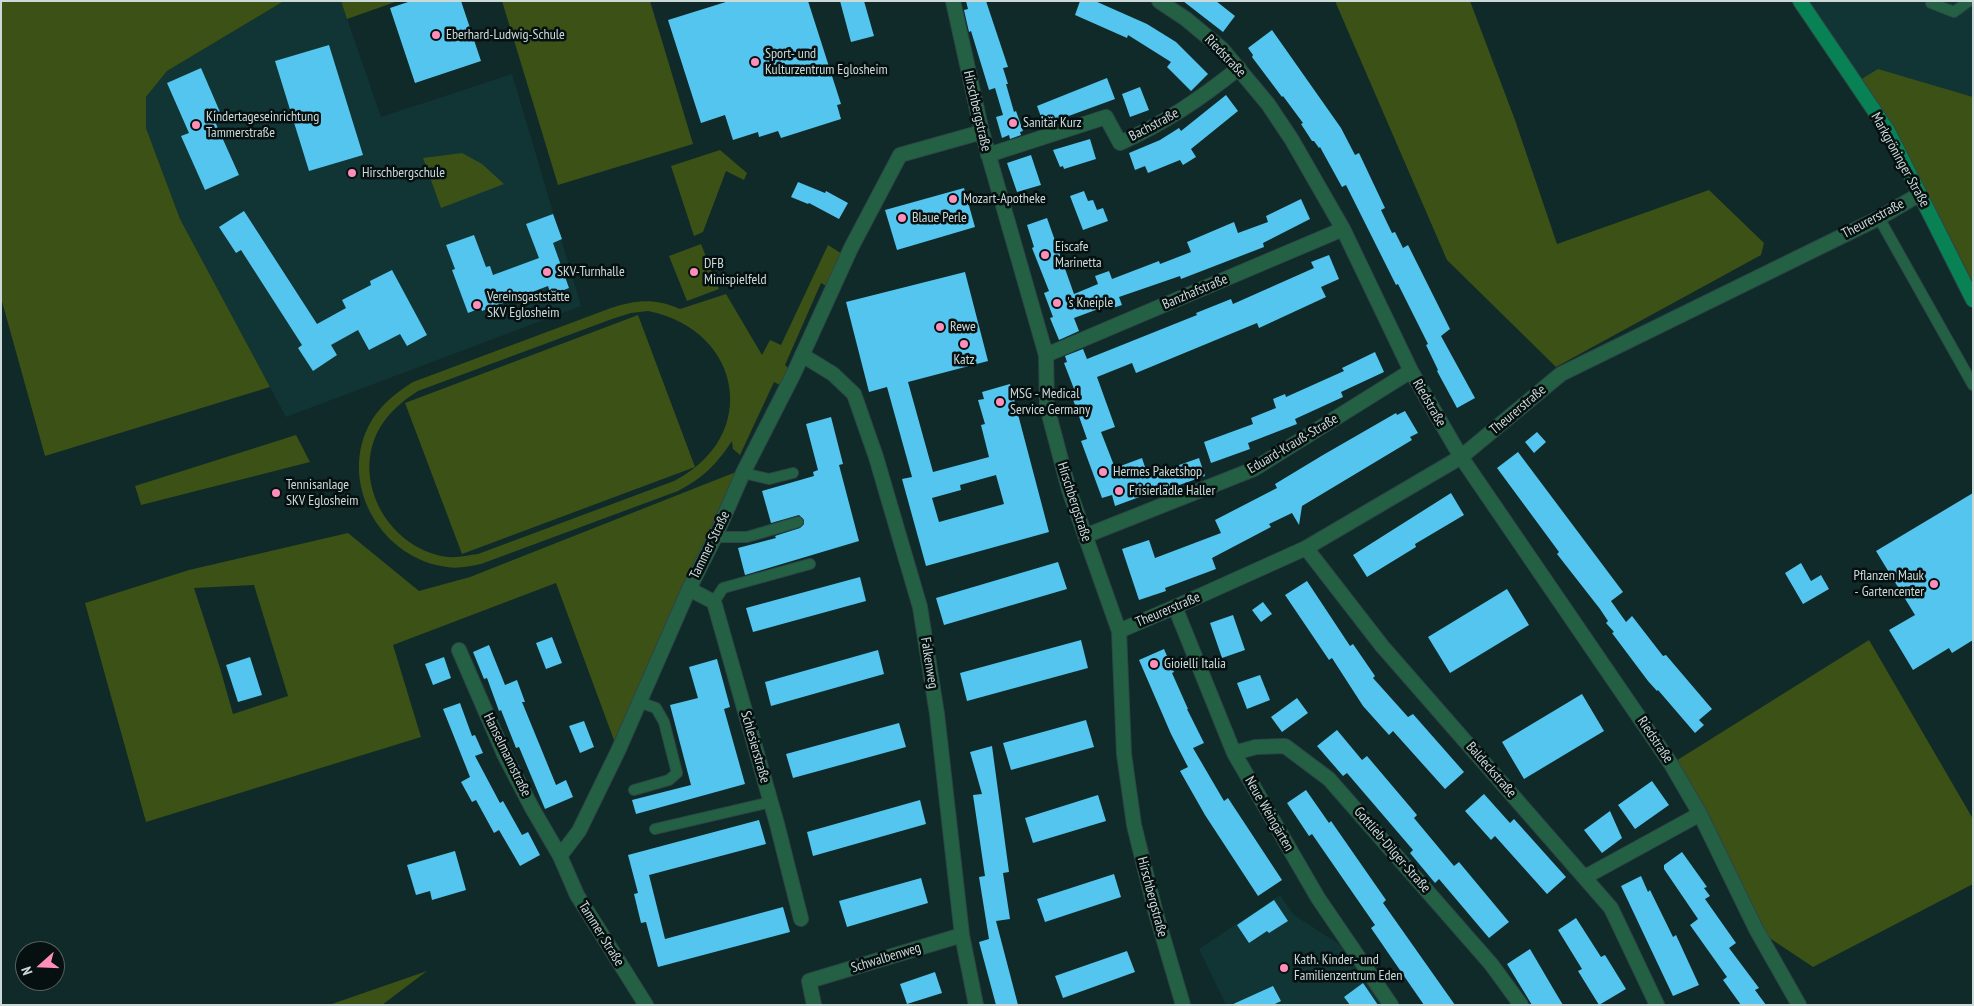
<!DOCTYPE html>
<meta charset="utf-8">
<style>
body{margin:0}
#map{position:relative;width:1974px;height:1006px;overflow:hidden;background:#0f2a29;font-family:"PT Sans Narrow",sans-serif}
canvas{display:block}
.frame{position:absolute;inset:0;border:2px solid #cbdad9;pointer-events:none}
.north{position:absolute;left:15px;top:941px;width:50px;height:50px;box-sizing:border-box;background:#061010;border:1px solid #556160;border-radius:50%;rotate:250deg;font-size:14px;font-weight:700;line-height:20px;text-align:center;color:#cbdad9}
.north::after{content:'';display:block;margin:auto;width:18px;height:22px;background:#ff8eba;clip-path:polygon(50% 0,100% 100%,50% 72%,0 100%)}
</style>
<div id="map">
<canvas width="1974" height="1006"></canvas>
<div class="frame"></div>
<div class="north">N</div>
</div>
<script>
const ctx = document.querySelector('canvas').getContext('2d');
ctx.lineJoin = 'round';
function fillPath(path, color) { ctx.fillStyle = color; ctx.fill(path, 'evenodd'); }
function stroke(path, color, width, dash) { ctx.strokeStyle = color; ctx.lineWidth = width; ctx.lineCap = dash ? 'butt' : 'round'; ctx.setLineDash(dash || []); ctx.stroke(path); }
function write(font, color, halo, rows, align = 'center') {
  ctx.font = font + ' "PT Sans Narrow",sans-serif'; ctx.lineWidth = 5; ctx.setLineDash([]); ctx.textBaseline = 'middle'; ctx.strokeStyle = halo; ctx.fillStyle = color; for (const [text, x, y, turn = 0] of rows) {
    ctx.save(); ctx.translate(x, y); ctx.rotate((+turn || 0) * Math.PI / 180); ctx.textAlign = isNaN(turn) ? turn : align; if (halo) ctx.strokeText(text, 0, 0); ctx.fillText(text, 0, 0); ctx.restore();
  }
}
const built = new Path2D(`
 M284 1H341L381 117 512 74 581 306 286 417 180 219 146 128V97L167 71Z
 M1800 1H1973V97L1932 86 1855 83Z
 M1280 895 1294 915 1348 950 1384 1005H1273L1280 1001 1272 987 1231 1005H1226L1199 949Z`);
const green = new Path2D(`
 M1 1H284L167 71 146 97V128L180 219 270 387 45 456 1 298Z
 M341 1H398L347 19Z
 M502 1H650L693 144 558 185Z
 M1335 1H1470L1515 120 1557 244 1709 190 1764 243 1761 255 1556 367 1447 260Z
 M1878 69 1973 97V300L1855 83Z
 M720 150 747 173 744 180 726 171 703 232 694 236 671 166Z
 M462 153 482 164 504 184 441 208 423 158Z
 M701 244 719 289 687 301 669 256Z
 M828 245 847 257 833 290 821 283 785 365 794 373 786 388 774 382 740 455 733 449 732 441C716 465 703 478 678 491L481 564C470 566 458 569 447 567 383 559 339 487 368 427 378 407 394 394 413 382L611 308C637 300 654 298 680 309L726 294 762 355 770 340 781 345ZM648 311C743 330 761 437 674 481L478 554C469 555 458 558 448 557 391 550 351 484 378 431 388 413 401 402 418 391L612 319 631 313Z
 M638 315 695 467 462 554 405 403Z
 M296 435 310 462 141 505 135 486Z
 M746 468 618 751 556 583 393 645 421 737 146 822 85 603 189 570 348 533 419 591 470 577ZM254 585 288 696 233 714 220 668 194 588Z
 M1869 640 1973 819V884L1813 967 1756 929 1671 764Z
 M427 971 382 1005H329Z`);
const building = new Path2D(`
 M411 1H461L481 61 415 83 390 8Z
 M729 1H808L841 104 837 105 841 119 781 138 778 131 759 137 758 132 733 140 725 115 701 123 668 20Z
 M840 1H864L874 36 851 42Z
 M966 1H986L1008 67 1003 68 1008 84H1006L1014 112 1016 111 1023 131 1020 132 1021 135 1010 139 1009 135 1002 138 996 117 1003 115 995 88 989 90 971 31 969 32 964 10 968 9Z
 M1080 1H1095L1147 24 1176 42 1208 74 1191 91 1167 67 1171 62 1128 35 1127 38 1075 15Z
 M1183 1H1216L1235 16 1223 32Z
 M1272 30 1341 128 1355 155 1359 153 1385 208 1381 210 1392 233 1395 232 1403 248 1408 245 1450 329 1441 336 1475 398 1457 408 1437 371 1438 370 1426 345 1428 344 1398 284 1396 285 1346 185 1342 187 1320 147 1319 148 1314 141H1312L1301 124 1303 123 1283 96 1282 97 1252 57 1253 55 1248 48Z
 M329 45 363 155 309 171 275 61Z
 M201 68 220 112 212 115 239 175 205 190 181 136 189 133 167 83Z
 M1107 78 1115 99 1044 125 1037 106Z
 M1140 87 1149 110 1130 117 1122 94Z
 M1226 95 1238 111 1191 149 1196 157 1183 165 1180 160 1148 173 1145 166 1135 170 1129 153 1160 140 1179 128 1181 131Z
 M1090 139 1096 159 1064 169 1063 166 1060 167 1053 150Z
 M1031 155 1041 185 1017 192 1007 163Z
 M798 182 825 193 826 191 848 203 839 219 809 203 808 204 791 197Z
 M964 188 975 227 897 250 885 210Z
 M1084 191 1088 201 1093 200 1097 210 1103 208 1108 221 1083 230 1070 196Z
 M1301 199 1310 219 1263 243 1264 247 1181 279 1180 276 1119 297 1122 305 1110 309 1109 305 1074 318 1079 331 1059 340 1050 318 1053 317 1044 293 1049 291 1032 248 1034 247 1027 225 1047 218 1074 294 1098 284 1095 276 1109 271 1112 279 1159 261 1160 264 1191 252 1187 242 1234 222 1238 233 1268 222 1266 216Z
 M244 211 317 324 346 308 342 300 371 285 370 281 392 270 427 335 407 346 400 334 369 350 358 330 331 345 337 355 313 371 298 348 302 345 241 250 236 253 219 227Z
 M553 214 562 239 553 243 569 288 551 295 548 286 482 311 481 308 468 313 452 270 455 269 446 245 474 235 486 267 490 266 493 275 539 258 526 224Z
 M1329 255 1339 279 1321 287 1326 297 1259 328 1257 323 1136 373 1132 363 1097 377 1115 427 1101 432 1115 468 1142 458 1148 476 1199 458 1205 476 1165 490 1164 488 1115 506 1112 495 1102 498 1081 441 1087 439 1070 391 1074 389 1064 363 1067 362 1065 356 1083 349 1087 359 1197 315 1196 313 1231 299 1233 304 1314 268 1311 262Z
 M965 272 988 361 908 382 933 472 989 457 981 425 985 424 978 400 984 399 982 392 1010 384 1049 532 926 566 902 479 912 477 887 387 869 392 846 302ZM996 475 1004 504 939 522 932 498 961 490 960 485Z
 M1375 352 1384 372 1341 392 1343 397 1295 419 1297 424 1248 443 1250 449 1211 463 1204 442 1253 424 1251 418 1276 408 1273 399 1285 394 1286 397 1344 371 1342 368Z
 M1405 411 1418 433 1410 437 1412 440 1302 506 1299 525 1292 513 1269 524 1271 527 1212 558 1216 569 1165 588 1166 591 1139 600 1122 549 1149 540 1155 558 1221 533 1215 520 1277 488 1275 484 1323 455 1396 413 1397 415Z
 M831 417 843 464 839 465 859 541 745 575 738 548 776 538 775 536 800 528 804 524V520L799 515 771 523 762 491 814 476 813 472 818 470 806 424Z
 M1537 432 1546 442 1534 453 1525 442Z
 M1518 452 1623 592 1611 601 1626 622 1632 616 1663 656 1666 655 1712 709 1699 720 1704 725 1695 733 1658 690 1657 691 1648 681 1612 633 1614 632 1606 623 1608 621 1600 609 1557 554 1559 552 1497 468Z
 M1451 493 1464 515 1415 544 1416 547 1367 577 1353 555Z
 M1973 493V640L1952 653 1949 648 1913 670 1889 630 1915 615 1876 551Z
 M1058 562 1067 589 944 625 936 598Z
 M1801 563 1811 581 1821 575 1829 589 1803 604 1785 573Z
 M860 577 866 601 753 632 746 608Z
 M1307 581 1350 646 1353 644 1375 676 1373 678 1408 717 1413 714 1464 772 1445 789 1393 731 1389 735 1363 706 1332 658 1329 660 1285 595Z
 M1507 589 1529 625 1450 673 1428 637Z
 M1263 602 1272 614 1261 622 1252 610Z
 M1233 615 1245 650 1222 658 1210 623Z
 M552 637 562 663 546 669 536 643Z
 M1081 640 1088 668 967 701 960 673Z
 M489 645 505 685 517 680 525 702H522L556 785 566 780 573 797 545 809 519 747 516 748 501 710 499 711 487 678 484 679 473 652Z
 M1164 649 1174 672 1172 673 1188 709H1187L1204 743 1193 748 1224 801 1228 798 1282 880 1258 896 1205 815 1180 771 1188 767 1171 734 1139 660Z
 M878 650 884 674 771 706 765 682Z
 M250 657 262 695 238 702 226 665Z
 M444 657 451 678 433 685 425 664Z
 M717 659 730 707 724 709 745 784 636 814 632 800 691 785 670 705 698 698 689 667Z
 M1260 675 1270 700 1247 709 1237 683Z
 M1582 694 1604 731 1524 779 1502 742Z
 M1297 698 1308 713 1282 732 1271 717Z
 M460 703 472 736 475 735 483 753 475 756 500 803 503 801 522 835 528 832 540 855 520 866 499 830 494 833 476 800 472 802 461 782 470 777 443 709Z
 M1086 720 1094 747 1011 770 1003 743Z
 M584 721 594 747 580 753 569 726Z
 M899 723 906 747 793 778 786 754Z
 M1337 730 1362 760 1367 756 1417 815 1414 818 1454 866 1459 862 1509 922 1489 938 1439 879 1435 883 1410 853 1413 850 1347 773 1343 776 1317 746Z
 M992 746 1009 872 1003 873 1010 919 996 921 1018 1005H996L979 942 989 939 979 877 985 876 973 795 982 794 970 752Z
 M1652 781 1669 805 1635 829 1618 805Z
 M1306 790 1329 823 1331 821 1386 900 1383 903 1455 1005H1424L1371 928 1375 925 1312 834 1309 836 1287 803Z
 M1484 794 1510 823 1514 819 1566 877 1547 894 1495 836 1491 840 1465 811Z
 M1098 795 1106 821 1033 843 1025 818Z
 M920 800 926 824 813 856 807 832Z
 M1610 811 1622 838 1602 853 1584 830Z
 M759 820 766 844 649 875 665 939 783 907 790 932 658 967 646 922 641 923 634 894 638 893 628 855Z
 M455 851 466 890 432 900 430 891 416 895 407 865Z
 M1682 852 1707 887 1704 888 1710 896 1705 899 1736 943 1729 948 1759 988 1755 990 1766 1005H1741L1723 980 1727 977 1690 925 1698 919 1664 869V865Z
 M1114 874 1121 897 1045 922 1037 899Z
 M1641 876 1648 892 1650 890 1673 937 1676 935 1699 985 1673 996 1621 886Z
 M921 878 928 903 847 927 839 901Z
 M1274 900 1288 921 1269 933 1267 931 1249 943 1237 925Z
 M1576 918 1601 957 1605 955 1626 989 1599 1005 1578 971 1582 969 1558 930Z
 M1530 949 1554 990 1563 1005H1532L1507 964Z
 M1127 951 1135 972 1063 998 1055 976Z
 M935 972 942 993 907 1004 900 984Z
 M1363 983 1378 1005H1350L1344 997Z
 M1273 986 1281 1001 1273 1005H1231Z`);
const service = new Path2D(`
 M1931 3 1954 12 1969 1
 M1879 218 1973 385
 M743 473 769 479 793 473
 M715 537H747L798 522
 M714 602 723 588 810 564
 M634 790 669 780 677 773 664 722 656 708 639 702
 M655 829 771 802`);
const minor = new Path2D(`
 M953 1 982 132 1046 355 1047 407 1069 490 1119 631 1124 754 1134 825 1155 910 1183 1005
 M1159 1 1186 19 1222 49 1268 104 1292 140 1343 229 1411 371 1461 457 1671 764 1700 814 1756 929 1799 1005
 M988 155 1106 117 1120 143C1165 123 1200 99 1239 68
 M802 355 833 374 854 394 876 457 920 607 937 714 962 935 976 1005
 M1046 355 1343 229
 M1085 536 1254 469 1411 371
 M1306 548 1382 646 1611 908 1657 1005
 M689 589 714 602 777 824 801 919
 M1175 607 1234 753 1318 898 1391 1005
 M1119 631 1175 607 1306 548 1461 457 1561 374 1879 218 1920 194
 M459 650 504 754 532 808 560 856 577 895 646 1005
 M1234 753 1256 747 1285 746 1329 779 1491 964 1521 1005
 M560 856 579 831 618 751 689 589 715 537 743 473 794 373 851 248 900 155 982 132
 M1585 877 1700 814
 M814 1005 809 981 962 935`);
const secondary = new Path2D(`
 M1800 1 1888 131 1973 300`);
const markers = [
 [436,35,5,"#ff8eba"],
 [755,62,5,"#ff8eba"],
 [1013,123,5,"#ff8eba"],
 [196,125,5,"#ff8eba"],
 [352,173,5,"#ff8eba"],
 [953,199,5,"#ff8eba"],
 [902,218,5,"#ff8eba"],
 [1045,255,5,"#ff8eba"],
 [547,272,5,"#ff8eba"],
 [694,272,5,"#ff8eba"],
 [1057,303,5,"#ff8eba"],
 [477,305,5,"#ff8eba"],
 [940,327,5,"#ff8eba"],
 [964,344,5,"#ff8eba"],
 [1000,402,5,"#ff8eba"],
 [1103,472,5,"#ff8eba"],
 [1119,491,5,"#ff8eba"],
 [276,493,5,"#ff8eba"],
 [1934,584,5,"#ff8eba"],
 [1154,664,5,"#ff8eba"],
 [1284,968,5,"#ff8eba"]
];
const poiNames = [
 ["Eberhard-Ludwig-Schule",446,35],
 ["Sport- und",765,54],
 ["Kulturzentrum Eglosheim",765,70],
 ["Kindertageseinrichtung",206,117],
 ["Tammerstraße",206,133],
 ["Sanitär Kurz",1023,123],
 ["Hirschbergschule",362,173],
 ["Mozart-Apotheke",963,199],
 ["Blaue Perle",912,218],
 ["Eiscafe",1055,247],
 ["Marinetta",1055,263],
 ["DFB",704,264],
 ["Minispielfeld",704,280],
 ["SKV-Turnhalle",557,272],
 ["Vereinsgaststätte",487,297],
 ["SKV Eglosheim",487,313],
 ["'s Kneiple",1067,303],
 ["Rewe",950,327],
 ["Katz",964,360,"center"],
 ["MSG - Medical",1010,394],
 ["Service Germany",1010,410],
 ["Hermes Paketshop",1113,472],
 ["Tennisanlage",286,485],
 ["SKV Eglosheim",286,501],
 ["Frisierlädle Haller",1129,491],
 ["Pflanzen Mauk",1924,576,"right"],
 ["- Gartencenter",1924,592,"right"],
 ["Gioielli Italia",1164,664],
 ["Kath. Kinder- und",1294,960],
 ["Familienzentrum Eden",1294,976]
];
const streetNames = [
 ["Riedstraße",1225,56,46],
 ["Hirschbergstraße",977,111,77],
 ["Bachstraße",1154,125,-28],
 ["Markgröninger Straße",1900,160,61],
 ["Theurerstraße",1873,219,-28],
 ["Banzhafstraße",1195,292,-23],
 ["Riedstraße",1429,403,60],
 ["Theurerstraße",1518,410,-40],
 ["Eduard-Krauß-Straße",1293,444,-31],
 ["Hirschbergstraße",1074,502,72],
 ["Tammer Straße",710,545,-64],
 ["Theurerstraße",1168,610,-23],
 ["Falkenweg",929,663,81],
 ["Riedstraße",1655,740,56],
 ["Schlesierstraße",755,747,74],
 ["Hanselmannstraße",507,755,64],
 ["Baldeckstraße",1491,770,49],
 ["Neue Weingärten",1269,814,60],
 ["Gottlieb-Dilger-Straße",1392,850,49],
 ["Hirschbergstraße",1152,897,75],
 ["Tammer Straße",601,934,58],
 ["Schwalbenweg",886,958,-17]
];
fillPath(built, '#103534');
fillPath(green, '#3c5115');
fillPath(building, '#54c5ee');
stroke(service, '#2d4645', 12);
stroke(minor, '#2d4645', 16);
stroke(secondary, '#2d4645', 16);
stroke(service, '#246144', 10);
stroke(minor, '#246144', 14);
stroke(secondary, '#088254', 14);
for (const [x, y, r, color] of markers) { const dot = new Path2D(); dot.arc(x, y, r, 0, 2 * Math.PI); ctx.fillStyle = color; ctx.fill(dot); stroke(dot, '#061010', 2); }
write('14px', '#cbdad9', '#061010', poiNames, 'left');
write('14px', '#cbdad9', '#061010', streetNames);
</script>
